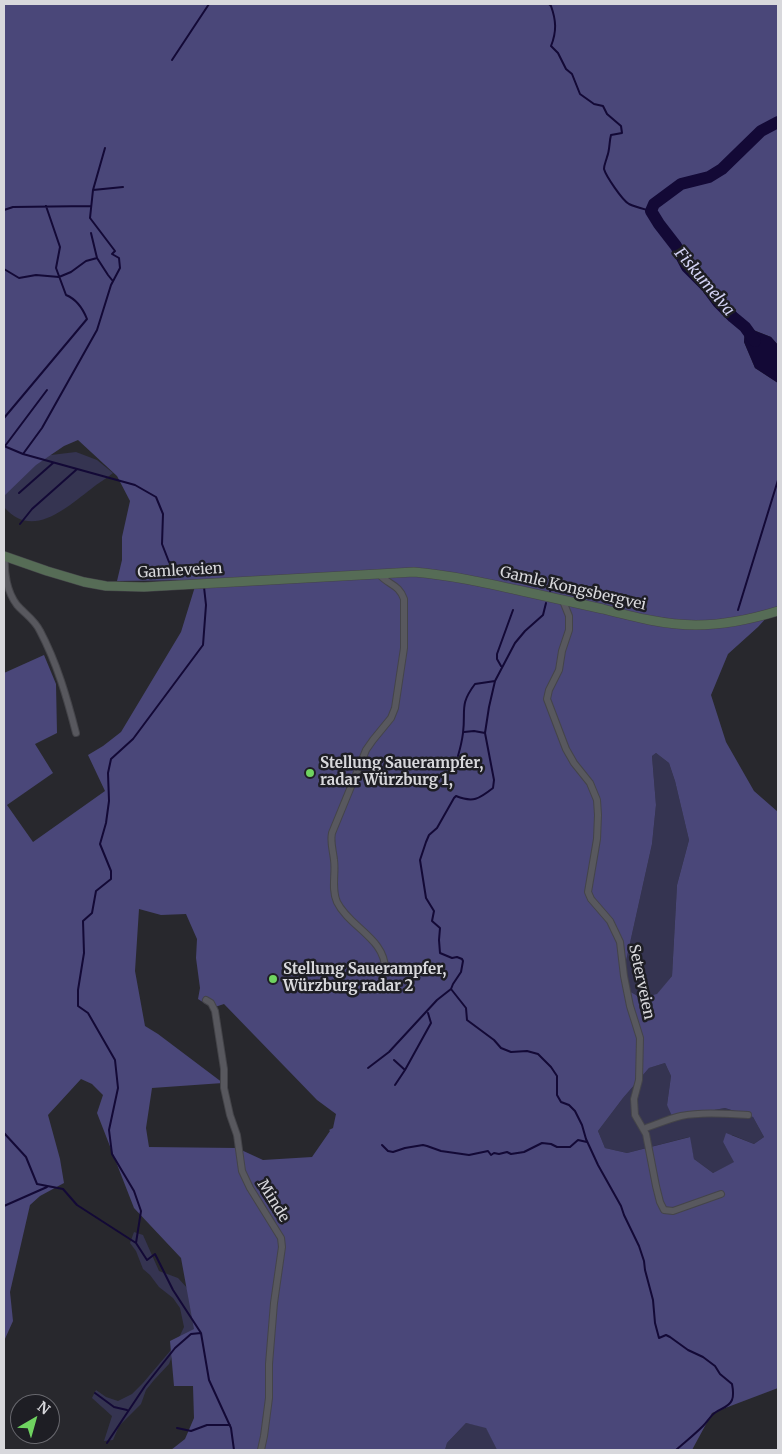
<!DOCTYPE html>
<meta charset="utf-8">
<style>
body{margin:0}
#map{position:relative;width:782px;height:1454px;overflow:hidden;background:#28282d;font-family:Merriweather,serif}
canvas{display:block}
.frame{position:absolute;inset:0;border:5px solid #d8d8dc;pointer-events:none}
.north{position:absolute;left:10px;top:1394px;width:50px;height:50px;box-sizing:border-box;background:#1e1e24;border:1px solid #68686e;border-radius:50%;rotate:38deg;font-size:14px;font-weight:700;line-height:20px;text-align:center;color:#d8d8dc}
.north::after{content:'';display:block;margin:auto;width:18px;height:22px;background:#6fd360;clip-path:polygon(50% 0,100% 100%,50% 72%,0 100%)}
</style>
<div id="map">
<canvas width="782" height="1454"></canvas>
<div class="frame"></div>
<div class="north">N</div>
</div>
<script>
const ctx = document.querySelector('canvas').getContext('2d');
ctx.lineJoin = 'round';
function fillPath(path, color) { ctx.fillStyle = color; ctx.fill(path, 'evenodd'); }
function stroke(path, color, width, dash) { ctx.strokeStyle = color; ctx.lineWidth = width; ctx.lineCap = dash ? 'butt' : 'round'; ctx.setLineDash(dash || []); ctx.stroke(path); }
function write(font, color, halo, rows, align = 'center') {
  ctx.font = font + ' Merriweather,serif'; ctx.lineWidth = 5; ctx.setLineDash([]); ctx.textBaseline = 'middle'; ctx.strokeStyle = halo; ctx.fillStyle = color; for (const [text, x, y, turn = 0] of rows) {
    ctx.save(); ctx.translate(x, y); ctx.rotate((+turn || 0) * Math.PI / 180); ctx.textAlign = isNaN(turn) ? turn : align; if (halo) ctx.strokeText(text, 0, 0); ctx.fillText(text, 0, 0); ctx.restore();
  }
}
const green = new Path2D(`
 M4 394 51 455 76 452 97 460 113 473C106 479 98 483 91 489 66 508 32 540 4 507Z
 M656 753 669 763 675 781 689 840 677 885 672 976 657 995 641 998 624 988V970L652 844 656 805 652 756Z
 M665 1063 671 1076 667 1105 682 1116 725 1108 753 1117 764 1137 754 1144 732 1135 723 1142 735 1162 713 1173 694 1159 689 1137 627 1153 605 1148 598 1131 623 1098 649 1068Z
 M134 1232 143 1235 159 1271 178 1278 189 1290 206 1407 174 1351 169 1364 154 1380 146 1390 141 1404 119 1426 113 1440 104 1441 112 1416 92 1398 96 1390 106 1397 118 1401 132 1394 143 1383 176 1344 184 1327 180 1308 173 1298 159 1287 150 1275 143 1269 136 1251 130 1243Z
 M466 1423 486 1427 497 1450H445L447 1443Z`);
const forest = new Path2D(`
 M4 4H778V345L771 337 746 327 744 342 755 368 778 383V605L758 627 728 654 711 695 726 742 754 791 778 812V1388L712 1413 692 1450H497L486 1428 466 1423 447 1443 445 1450H171L185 1439 194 1418 193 1386H174L170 1341 194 1329 181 1258 134 1208 97 1113 103 1095 92 1084 81 1079 48 1115 60 1159 64 1183 40 1196 30 1205 10 1292 13 1321 4 1341V673L44 655 56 684 57 733 35 744 53 773 7 805 33 842 105 791 88 755 103 746 121 732 181 632 197 580 117 581 122 560V537L130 501 117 476 78 440 64 446 36 465 4 496ZM656 753 669 763 675 781 689 840 677 885 672 976 657 994 641 998 624 988V970L652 844 656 805 652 756ZM139 909 161 915 186 914 197 939 196 958 200 988 198 999 212 1008 224 1004 317 1100 336 1114 333 1128 329 1130 330 1131 312 1157 263 1160 237 1148 149 1147 146 1128 152 1088 223 1083 158 1034 145 1026 135 971ZM665 1063 671 1076 667 1105 672 1116H682L725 1108 753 1117 764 1137 754 1144 726 1133 723 1142 734 1162 713 1173 694 1159 690 1137 627 1153 605 1148 598 1131 623 1098 649 1068Z`);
const water = new Path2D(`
 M745 327 771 337 778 345V383L755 368 744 342Z`);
const stream = new Path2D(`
 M549 4 551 6C556 20 557 31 551 46L558 53 566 69 572 74 580 94 594 104 603 106 607 114 621 126 622 133 611 135C609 142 610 150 607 157 606 161 604 165 604 169 606 176 622 200 629 204 635 207 644 209 651 211
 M172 60 209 4
 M93 190 123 187
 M4 210 13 207 91 206
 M91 233 97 258
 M4 269 19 278 36 275 59 277 71 272 86 261 97 258 108 275 112 280
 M4 418 87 319C83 309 76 299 66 295L56 268 60 247 46 206
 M4 446 23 454 135 485 156 497 163 514 162 544 169 562 183 569
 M5 446 47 390
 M23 454 42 428 97 330 111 285 120 268 119 258 112 254 115 251 90 218 93 190 105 148
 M19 493 53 463
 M20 524 32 509 76 470
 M204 587 206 605 203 645 133 739 111 759 108 773 109 801 106 823 100 844 111 871V879L96 891 92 913 83 921 84 953 78 990V1006L88 1013 115 1060 118 1088 109 1130 112 1154 134 1191 141 1211 136 1243 147 1260 155 1254 173 1290 201 1333 209 1380 231 1428 234 1450
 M550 591 551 590
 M738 610 778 480
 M501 666 497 659V654L513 610
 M464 732 474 731 485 733
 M458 756C460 749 462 741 463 733 466 710 459 705 475 684L495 681
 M451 989 466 1008 467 1020 494 1040 501 1048 511 1052 527 1051 538 1054 551 1067 557 1076V1095L561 1102 569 1105 575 1111 582 1125 586 1139 598 1165 621 1206 624 1215 639 1246 644 1261 645 1270 653 1300 655 1323 659 1338 666 1335 670 1337 688 1350 703 1357 715 1366 720 1374 732 1384C733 1389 734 1395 732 1400 729 1407 722 1408 716 1412 711 1415 707 1422 703 1426 694 1435 685 1442 676 1450
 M394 1060 405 1070
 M368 1068 389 1052 437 1000 451 989 453 984 461 972 463 961 462 959 457 957 452 958 440 953 439 940 440 928 432 921 434 911 426 898 420 860 426 842 429 835 437 828 454 798 456 796C473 803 479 799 493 788L494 780 485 733 489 707 495 681 515 643 525 631 543 615 546 603
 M395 1085 405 1070 431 1023 428 1013
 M4 1133 26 1157 37 1184 63 1189 77 1205 136 1243
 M382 1145 388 1151 393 1152 405 1148 423 1145 427 1146 441 1151 469 1155 488 1151 491 1155 494 1153 499 1154 507 1152 511 1154 524 1152 542 1143 551 1144 557 1147H570L578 1140 587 1142
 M4 1206 47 1187
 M95 1393 114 1407 127 1410
 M177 1428 191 1431 207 1425H230
 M107 1443 145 1386 175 1348 191 1334 201 1333`);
const river = new Path2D(`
 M755 341 745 327 733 317 718 302 707 287 687 267 676 246 659 224 651 211 654 204 681 184 709 177 722 169 761 131 778 122`);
const street = new Path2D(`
 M5 557C4 573 7 592 17 605 25 614 35 620 40 631 57 663 67 698 76 733
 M379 574C388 585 399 584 404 599V648L395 708 391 718 373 740 366 750 332 833C330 842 333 850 334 860 336 873 331 889 337 902 349 927 386 939 385 970
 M563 601 569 616V630L562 651 559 670 549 690 547 699 566 749 574 763 590 783 597 800 598 815 597 839 588 892 591 899 610 921 620 942 624 976 630 1006 640 1038 639 1080 634 1099 635 1115 646 1134 656 1186 660 1202 664 1210 673 1211 721 1194
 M206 1000 211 1003 215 1011 224 1069V1088L230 1115 237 1135 242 1171 250 1188 281 1238 282 1247 274 1303 269 1364V1398L264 1436 261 1450
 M643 1129C655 1125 668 1119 681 1116 703 1112 726 1114 748 1115`);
const secondary = new Path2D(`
 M4 556 47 571 84 582 106 586 144 587 414 572C450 575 486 583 522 591 549 597 576 603 603 609 634 617 665 625 696 625 724 625 752 619 778 611`);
const markers = [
 [310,773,5,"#6fd360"],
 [273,979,5,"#6fd360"]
];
const streetNames = [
 ["Gamleveien",180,571,-3],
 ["Gamle Kongsbergvei",573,589,13],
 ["Seterveien",641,982,78],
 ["Minde",273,1201,58]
];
const poiNames = [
 ["Stellung Sauerampfer,",320,764],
 ["radar Würzburg 1,",320,781],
 ["Stellung Sauerampfer,",283,970],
 ["Würzburg radar 2",283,987]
];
const waterNames = [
 ["Fiskumelva",704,282,50]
];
fillPath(green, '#353451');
fillPath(forest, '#4a4779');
fillPath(water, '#130936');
stroke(stream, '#130936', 2);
stroke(river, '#130936', 12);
stroke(street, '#444449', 8);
stroke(secondary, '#444449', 10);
stroke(street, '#58585e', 6);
stroke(secondary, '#566c56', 9);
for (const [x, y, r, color] of markers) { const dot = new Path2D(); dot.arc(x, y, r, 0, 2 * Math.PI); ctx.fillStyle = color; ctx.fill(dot); stroke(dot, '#1e1e24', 2); }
write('15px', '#d8d8dc', '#1e1e24', streetNames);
write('bold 15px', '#d8d8dc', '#1e1e24', poiNames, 'left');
write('italic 16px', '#d2d2f3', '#1e1e24', waterNames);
</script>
